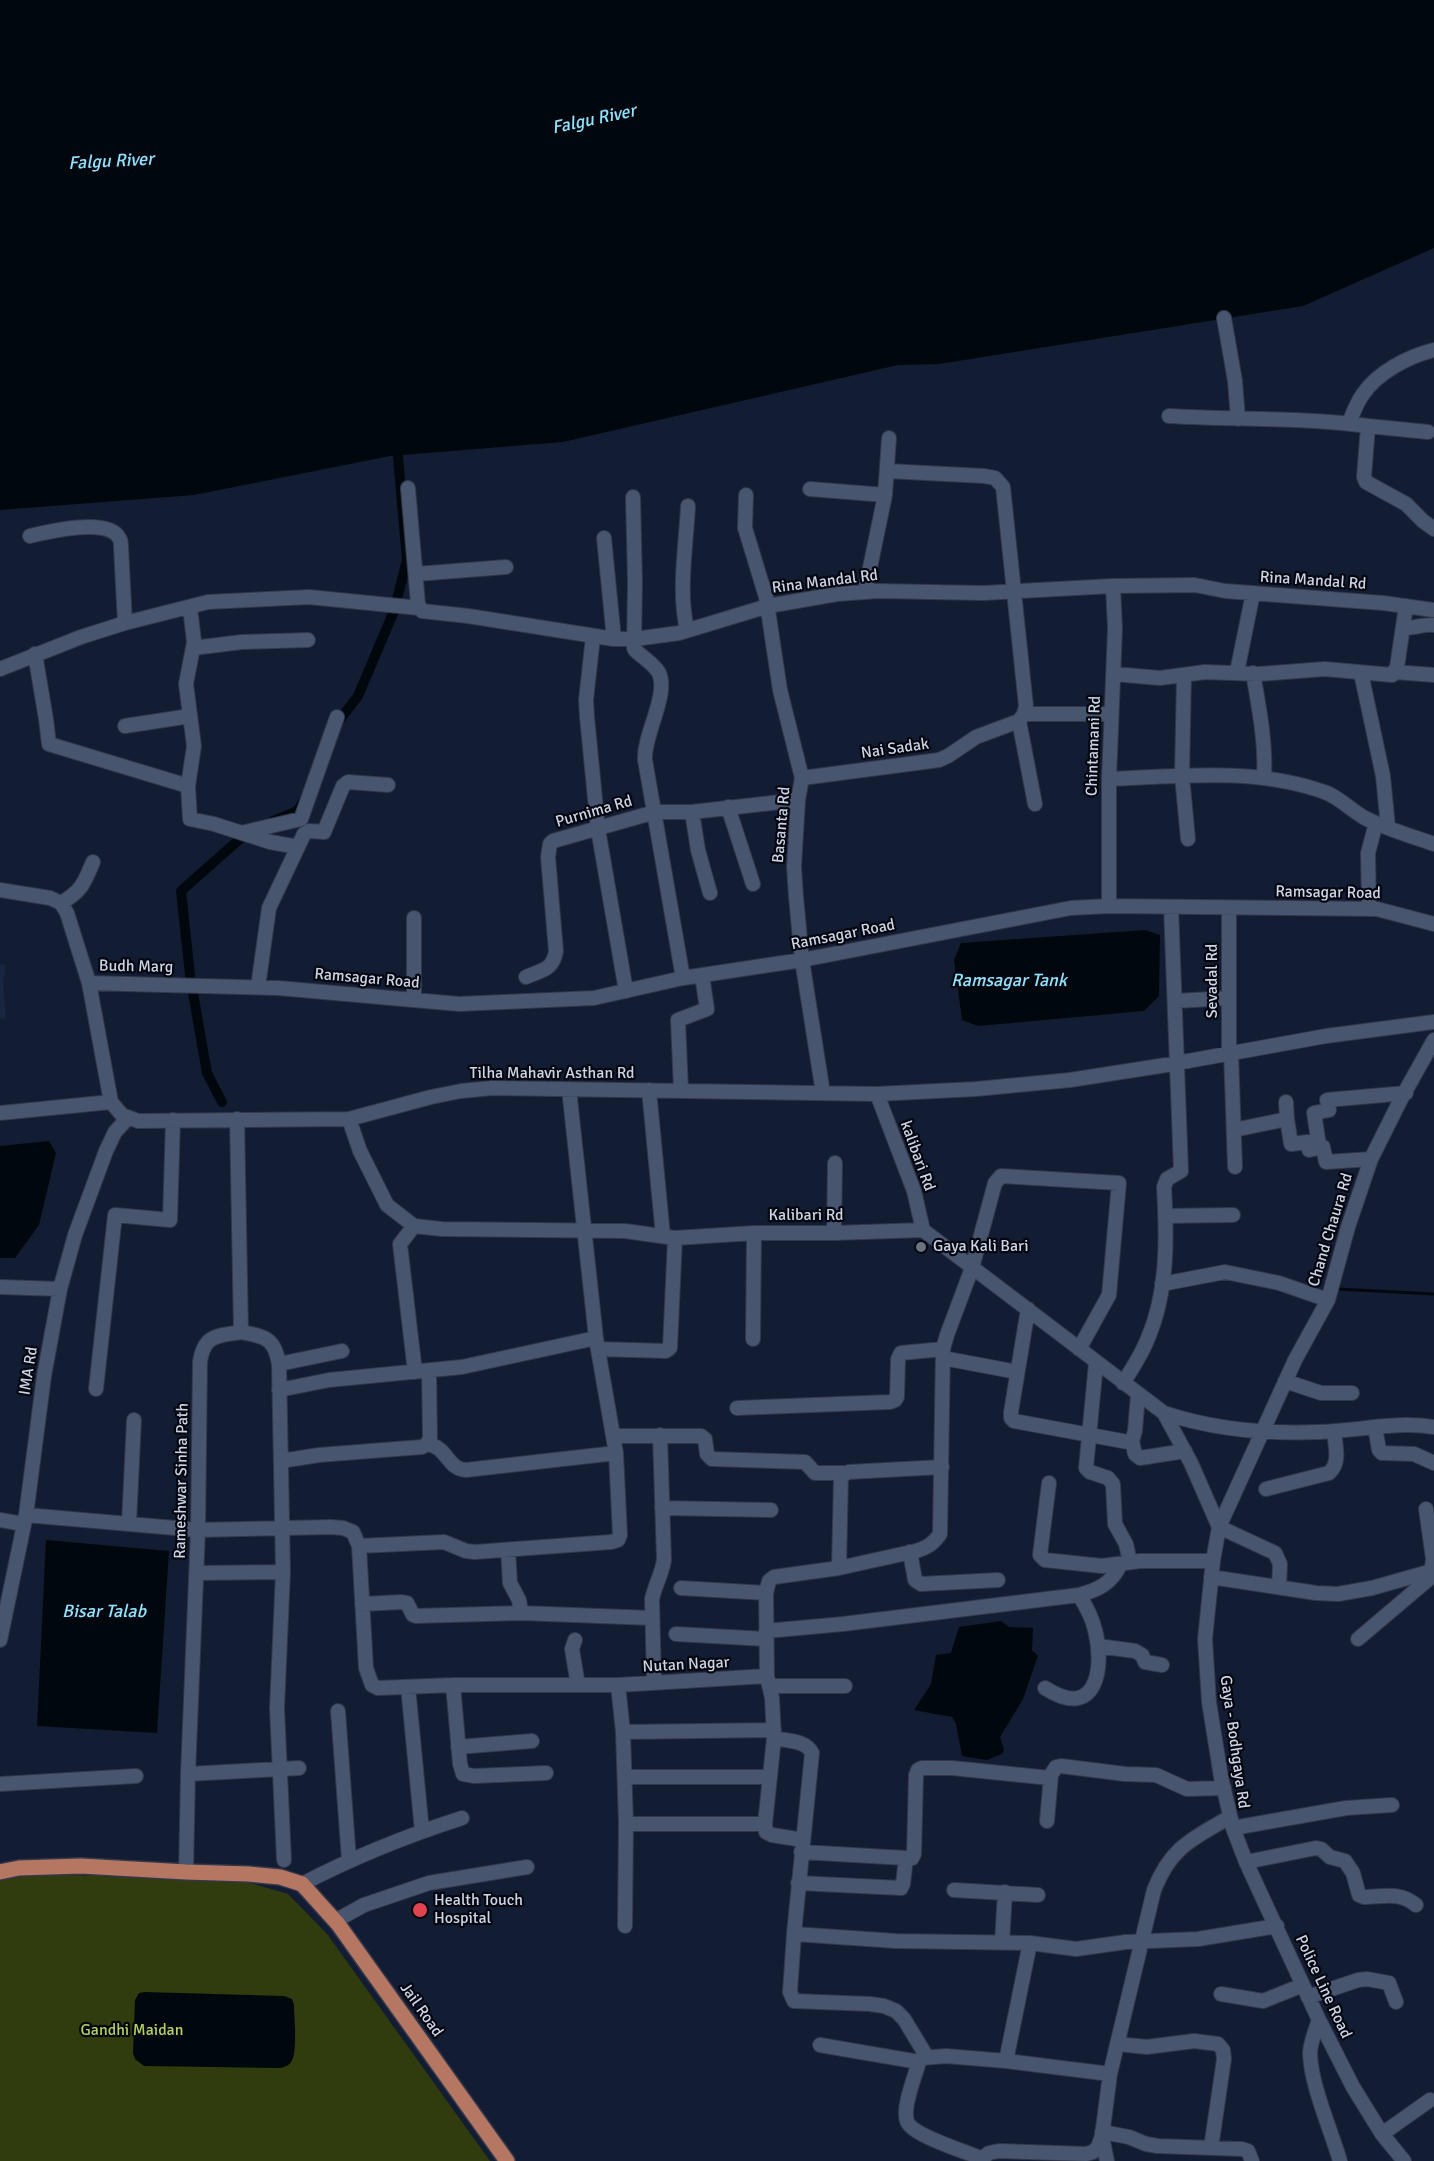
<!DOCTYPE html>
<style>
body{margin:0}
canvas{display:block;background:#121c32}
</style>
<canvas width="1434" height="2161"></canvas>
<script>
const ctx = document.querySelector('canvas').getContext('2d');
ctx.lineJoin = 'round';
function fillPath(path, color) { ctx.fillStyle = color; ctx.fill(path, 'evenodd'); }
function stroke(path, color, width, dash) { ctx.strokeStyle = color; ctx.lineWidth = width; ctx.lineCap = dash ? 'butt' : 'round'; ctx.setLineDash(dash || []); ctx.stroke(path); }
function write(font, color, halo, rows, align = 'center') {
  ctx.font = font + ' Signika,sans-serif'; ctx.lineWidth = 4.5; ctx.setLineDash([]); ctx.textBaseline = 'middle'; ctx.strokeStyle = halo; ctx.fillStyle = color; for (const [text, x, y, turn = 0] of rows) {
    ctx.save(); ctx.translate(x, y); ctx.rotate((+turn || 0) * Math.PI / 180); ctx.textAlign = isNaN(turn) ? turn : align; if (halo) ctx.strokeText(text, 0, 0); ctx.fillText(text, 0, 0); ctx.restore();
  }
}
const built = new Path2D(`
 M0 964 5 965 3 986 6 1019 0 1018Z`);
const green = new Path2D(`
 M13 1873 243 1881 288 1894 327 1934 490 2161H0V1878Z`);
const water = new Path2D(`
 M0 0H1434V248L1303 306 939 364 898 365 563 442 390 456 194 495 0 510Z
 M1145 930 1160 935 1159 996 1144 1011 978 1026 962 1020 954 960 961 943Z
 M49 1141 56 1153 39 1225 15 1258H0V1146Z
 M46 1540 169 1551 157 1733 37 1726Z
 M1001 1621 1009 1627 1033 1628 1032 1650 1038 1656 1023 1699 1000 1737 1004 1750 1002 1754 987 1760 962 1756 956 1724 952 1717 914 1710 931 1684 936 1655 951 1653 959 1627Z
 M145 1992 284 1996 292 1999 294 2005C294 2017 298 2053 291 2062 288 2066 283 2068 278 2068L144 2066 135 2059 133 2053 135 2000 139 1993Z`);
const stream = new Path2D(`
 M1337 1289 1434 1294`);
const canal = new Path2D(`
 M335 726 358 696 394 611 407 560 398 456
 M273 821 297 811 304 801
 M190 975 181 891 250 830
 M193 993 207 1073 222 1102`);
const minor = new Path2D(`
 M1224 318 1235 381 1238 419
 M1169 416C1236 420 1302 417 1368 426L1364 477 1366 482 1406 504 1423 521 1434 529
 M1349 423C1353 413 1357 402 1363 394 1378 372 1409 356 1434 350
 M1368 426 1428 432
 M887 471 984 476 995 478 1003 487 1026 706 1024 714 1019 721 1035 804
 M408 488 418 604 422 611 468 616 614 639H635L679 633 768 606 837 594 878 591 983 593 1113 586 1195 585 1225 591 1383 603 1434 610
 M810 489 885 495
 M746 495 745 528 766 597 780 690 802 778 798 800 794 867 796 897 802 960 823 1093
 M633 497 635 582 634 648 635 650C642 657 654 664 659 673 669 695 643 736 645 760L683 978
 M30 536C47 532 109 517 119 538 121 540 121 544 121 547L125 623
 M604 538 614 639
 M416 574 506 567
 M865 592 885 495 889 438
 M190 607 194 642 186 684 194 746 188 786 190 819 214 824 270 842 298 847
 M1404 628C1415 628 1424 624 1434 625
 M687 630C678 590 686 547 688 506
 M593 637 586 700 587 717 598 829 626 991
 M193 648 242 642 308 640
 M35 654 46 719 49 744 188 786
 M0 669 81 637 125 623 208 602 309 597 419 608
 M1237 672 1253 593
 M1395 672 1434 675
 M1253 673C1259 708 1266 743 1264 778
 M1361 673 1383 776 1388 827
 M1114 674 1160 678 1205 672 1259 674 1325 669 1392 675 1397 667 1406 606
 M1184 675 1182 776 1188 839
 M1024 714H1111
 M125 726 190 716
 M802 778 939 760 948 756 976 737 1019 721
 M1109 779C1181 776 1257 767 1327 793 1341 799 1352 811 1365 818 1387 829 1411 836 1434 844
 M728 807 753 884
 M692 812 698 850 710 893
 M245 832 301 819 337 717
 M0 890 50 898 61 903 67 913 89 983 278 988 459 1004 594 998 683 978 802 960 1071 908 1109 906 1377 909 1434 924
 M61 903C82 891 84 883 93 862
 M1109 906V779L1115 629 1113 586
 M1229 908V1053
 M1369 908 1368 853 1376 823
 M526 977C542 970 553 970 556 951L548 857 550 844 553 841 655 812H692L798 800
 M89 983 111 1102 122 1115 138 1121 349 1119 431 1097 461 1091 492 1088 877 1094 976 1089 1070 1080 1166 1065 1326 1036 1434 1022
 M258 987 269 908 304 834 309 831 324 832 343 786 348 782 388 785
 M414 1000V918
 M1175 1001 1229 998
 M1231 1052 1235 1167
 M569 1089 596 1338 616 1453
 M649 1090 663 1236
 M681 1090 678 1020 707 1009 702 975
 M877 1094 914 1191 923 1230
 M1286 1102 1287 1119
 M0 1113 111 1102
 M349 1119 360 1151 387 1205 414 1226 442 1229 625 1231 675 1238 754 1233H834L923 1230 1164 1413C1212 1429 1268 1434 1319 1432 1357 1431 1396 1421 1434 1427
 M1234 1130 1287 1119 1291 1144 1308 1142 1309 1150 1323 1147
 M1371 1159 1326 1162 1323 1147 1319 1145 1314 1113 1329 1110 1327 1100 1406 1093
 M1165 1216 1233 1215
 M414 1226 400 1244 415 1372
 M834 1233 835 1163
 M1162 1284 1225 1272 1279 1283 1328 1300
 M0 1287 60 1289
 M1028 1309 1011 1412V1418L1014 1421 1128 1442 1132 1441 1135 1431 1138 1394
 M241 1332C265 1337 274 1337 279 1364L283 1572 277 1708 284 1860
 M753 1339 754 1233
 M598 1349 666 1351 670 1348 675 1238
 M943 1358 1017 1372
 M1096 1363 1086 1468 1090 1472 1108 1478 1113 1484 1115 1524 1126 1544 1130 1562
 M279 1364 342 1351
 M1285 1381 1321 1393H1352
 M1123 1383C1132 1369 1142 1354 1148 1338 1168 1291 1167 1237 1164 1187L1167 1179 1181 1171 1171 907
 M96 1389 115 1215 170 1220 173 1120
 M279 1390 329 1380 462 1367 596 1338
 M737 1408 890 1402 895 1400 897 1397 898 1359 901 1353 943 1349
 M1164 1413 1191 1463 1219 1527 1275 1553 1280 1564 1279 1586
 M1375 1427 1379 1450 1382 1453 1414 1454 1434 1463
 M613 1436H701L705 1439 707 1454 712 1459 805 1462 815 1473H845
 M1132 1441 1135 1454 1140 1458 1185 1451
 M281 1461 319 1455 422 1447 427 1444 430 1438 429 1371
 M1049 1483 1040 1555 1045 1560 1102 1566 1140 1561H1213
 M1266 1489 1329 1473C1341 1463 1335 1445 1334 1431
 M662 1508 771 1510
 M26 1515 198 1530 331 1527 343 1528 353 1532 359 1546 366 1668 372 1685 378 1688 453 1685H618L767 1676 766 1593 769 1581 774 1577 839 1568 916 1551C928 1547 933 1544 940 1534L943 1349 947 1335 972 1268 995 1183 1001 1176 1119 1183 1109 1295 1079 1349
 M0 1520 23 1524
 M129 1523 134 1420
 M359 1546 444 1542 466 1551 475 1552 611 1542 618 1540 620 1535 616 1453 466 1470C447 1469 448 1447 427 1444
 M508 1550 510 1583 519 1600 521 1613
 M910 1552 915 1580 921 1584 998 1580
 M839 1568 841 1476 849 1472 942 1467
 M197 1573 283 1572
 M1211 1577 1316 1593 1338 1594 1372 1588 1432 1571
 M681 1588 766 1593
 M362 1604 402 1602 407 1603 413 1615 416 1616 521 1613 652 1618
 M766 1631 843 1624 1079 1595C1098 1590 1112 1583 1120 1565
 M676 1634 766 1639
 M1358 1639 1431 1577 1433 1559 1426 1509
 M0 1640 26 1515 44 1376 60 1289 75 1235 106 1151 115 1132 128 1118
 M575 1640 572 1649 578 1685
 M1098 1646 1135 1651 1142 1655 1145 1662 1162 1665
 M767 1676 772 1698 774 1738C786 1741 806 1740 812 1753L794 1934 896 1941 1030 1943 1076 1949 1126 1942 1198 1939 1277 1926
 M654 1682 652 1599C655 1585 662 1574 664 1560L660 1435
 M453 1685 460 1764 463 1774 474 1776 546 1773
 M618 1685 623 1732 626 1824H765L774 1738
 M769 1686H845
 M408 1687 422 1831
 M1045 1688C1096 1721 1105 1669 1095 1630 1092 1617 1086 1606 1079 1595
 M338 1711 349 1860
 M623 1732 774 1730
 M458 1747 532 1741
 M188 1774 299 1768
 M625 1777H770
 M0 1784 136 1776
 M1047 1821 1051 1775 1056 1767 1061 1766 1125 1774 1156 1775 1187 1789 1224 1788
 M765 1824 766 1832 772 1835 803 1840
 M1233 1828 1346 1808 1392 1805
 M801 1852 906 1858
 M1246 1862 1316 1848 1321 1849 1330 1857 1345 1861 1353 1873 1359 1895 1364 1897C1385 1897 1399 1891 1416 1905
 M186 1872 188 1774 198 1530 200 1362C204 1334 218 1336 241 1332L237 1119
 M798 1883 901 1888 903 1884 906 1858H912L914 1854 916 1775 918 1770 922 1768H952L1050 1778
 M302 1884C354 1857 406 1836 462 1818
 M954 1890 1038 1895
 M335 1921 364 1905 429 1883 527 1867
 M625 1926 626 1824
 M794 1934 790 1992 794 2001 870 2004 884 2006 896 2011 904 2019 927 2057
 M1002 1943 1005 1892
 M1221 1994 1263 2001 1303 1985
 M1308 1997 1358 1980 1367 1979 1389 1983 1396 2002
 M1319 2020C1315 2031 1311 2041 1310 2052 1310 2083 1331 2130 1340 2161
 M1117 2044 1147 2047 1194 2041 1218 2044 1223 2050 1224 2059 1211 2148
 M820 2045 919 2062
 M1006 2061 1110 2074
 M1102 2132 1129 2137 1146 2144 1158 2146 1242 2149 1248 2151 1252 2161
 M1382 2134 1430 2100
 M1102 2137 1107 2161
 M981 2158C966 2152 911 2135 907 2121 902 2108 915 2076 919 2062L922 2058 946 2056 1006 2061 1030 1943
 M979 2161 989 2153 999 2151 1086 2154 1093 2152 1098 2147 1102 2136 1110 2074 1154 1890C1171 1847 1192 1839 1230 1817
 M1404 2161 1382 2134 1353 2087 1319 2020 1246 1862 1233 1828 1221 1777 1209 1702 1205 1639 1213 1561 1219 1527 1295 1360 1328 1300 1348 1227 1371 1159 1401 1099 1434 1040`);
const major = new Path2D(`
 M0 1872 19 1868 81 1866 186 1872 248 1874 280 1877 302 1884 338 1924 507 2161`);
const markers = [
 [921,1247,6,"#6b7280"],
 [420,1910,8,"#e0444e"]
];
const streetNames = [
 ["Rina Mandal Rd",1313,581,4],
 ["Rina Mandal Rd",825,582,-7],
 ["Chintamani Rd",1094,746,-88],
 ["Nai Sadak",895,749,-8],
 ["Purnima Rd",594,812,-16],
 ["Basanta Rd",782,825,-85],
 ["Ramsagar Road",1328,893,1],
 ["Ramsagar Road",843,935,-11],
 ["Budh Marg",136,967,1],
 ["Ramsagar Road",367,979,5],
 ["Sevadal Rd",1213,981,-90],
 ["Tilha Mahavir Asthan Rd",552,1074],
 ["kalibari Rd",917,1156,70],
 ["Kalibari Rd",806,1216],
 ["Chand Chaura Rd",1331,1230,-73],
 ["IMA Rd",29,1371,-81],
 ["Rameshwar Sinha Path",182,1481,-89],
 ["Nutan Nagar",686,1665,-3],
 ["Gaya - Bodhgaya Rd",1234,1742,82],
 ["Police Line Road",1323,1987,65],
 ["Jail Road",421,2010,55]
];
const poiNames = [
 ["Gaya Kali Bari",933,1247],
 ["Health Touch",434,1901],
 ["Hospital",434,1919]
];
const parkNames = [
 ["Gandhi Maidan",132,2031]
];
const waterNames = [
 ["Falgu River",594,120,-12],
 ["Falgu River",111,162,-3],
 ["Ramsagar Tank",1009,981],
 ["Bisar Talab",104,1612]
];
fillPath(built, '#192641');
fillPath(green, '#303c0e');
fillPath(water, '#00080d');
stroke(stream, '#00080d', 3);
stroke(canal, '#00080d', 10);
stroke(minor, '#33374a', 16);
stroke(major, '#33374a', 18);
stroke(minor, '#48556f', 14);
stroke(major, '#b67762', 15);
for (const [x, y, r, color] of markers) { const dot = new Path2D(); dot.arc(x, y, r, 0, 2 * Math.PI); ctx.fillStyle = color; ctx.fill(dot); stroke(dot, '#040710', 2); }
write('16px', '#cdd5e5', '#040710', streetNames);
write('16px', '#cdd5e5', '#040710', poiNames, 'left');
write('16px', '#b4d264', '#040710', parkNames);
write('italic 18px', '#92e2fb', '#040710', waterNames);
</script>
